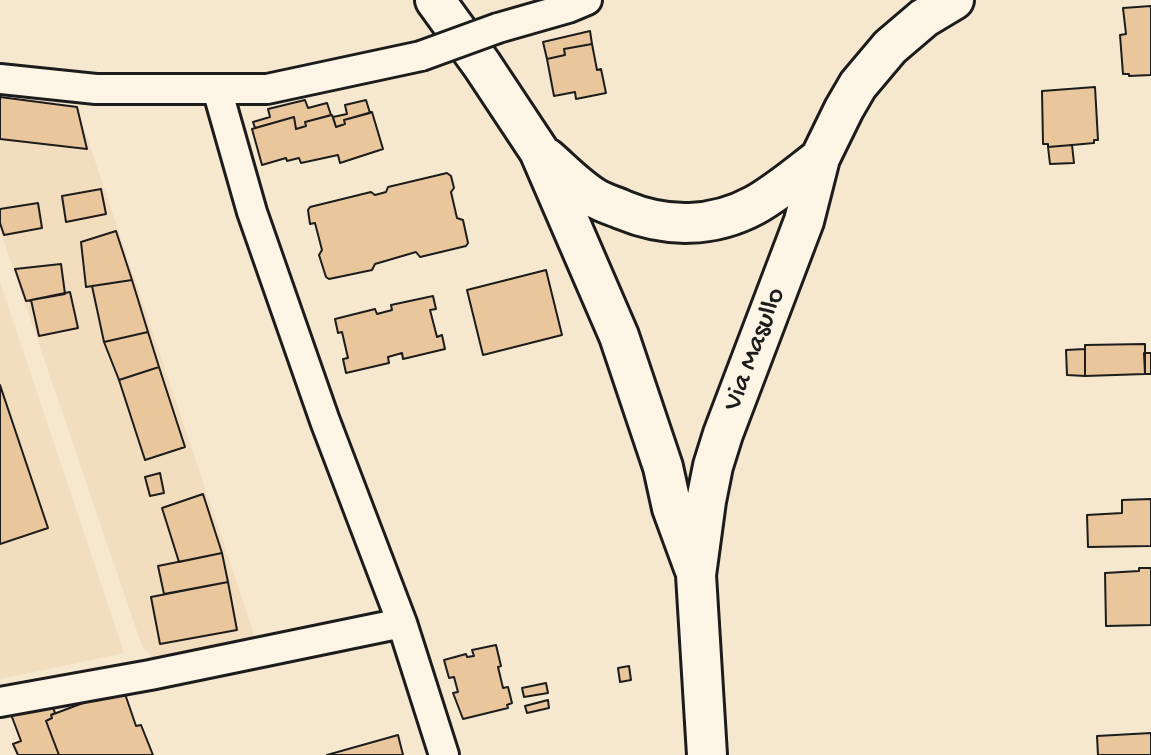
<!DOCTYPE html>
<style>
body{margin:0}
canvas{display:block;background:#f6e7cf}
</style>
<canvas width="1151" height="755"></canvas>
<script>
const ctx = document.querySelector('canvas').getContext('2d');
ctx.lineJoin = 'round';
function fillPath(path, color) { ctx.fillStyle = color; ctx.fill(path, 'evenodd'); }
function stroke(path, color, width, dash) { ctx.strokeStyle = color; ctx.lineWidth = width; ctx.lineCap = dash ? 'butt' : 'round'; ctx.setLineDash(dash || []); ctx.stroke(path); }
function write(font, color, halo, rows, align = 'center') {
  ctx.font = font + ' "Gochi Hand",sans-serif'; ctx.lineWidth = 6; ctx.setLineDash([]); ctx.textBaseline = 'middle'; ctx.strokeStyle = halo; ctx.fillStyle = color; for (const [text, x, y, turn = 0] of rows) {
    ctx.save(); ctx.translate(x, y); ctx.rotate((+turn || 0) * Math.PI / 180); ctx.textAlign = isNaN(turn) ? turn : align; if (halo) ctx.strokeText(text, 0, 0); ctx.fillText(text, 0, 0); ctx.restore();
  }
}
const built = new Path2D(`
 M0 97 77 107 257 643 163 661 152 657 142 646 0 230Z
 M0 282 124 653 0 679Z`);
const building = new Path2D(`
 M1151 6V75L1129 76V74H1123L1120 35 1126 34 1123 8Z
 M590 31 592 44 564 49 565 55 547 59 543 42Z
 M592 44 597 70 601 69 606 93 576 99 575 92 554 96 547 59 565 55 564 49Z
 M1095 87 1098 140H1094V143L1072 145 1048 147V144H1043L1042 91Z
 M0 97 77 107 87 149 0 139Z
 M305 100 308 108 327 103 331 115 305 122 306 126 296 129 294 117 255 128 253 122 270 117 268 109Z
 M366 100 370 113 344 120 345 124 336 127 333 117 347 114 345 105Z
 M372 112 383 149 340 163 338 155 301 163 299 158 287 161 286 158 262 165 252 129 294 117 296 129 306 126 305 122 332 115 336 127 345 124 344 120Z
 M1072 145 1074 163 1050 164 1048 147Z
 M447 173 451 176 454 188 451 192 457 218 463 220 468 243 466 246 420 257 416 252 375 264 372 270 329 279 326 277 319 255 322 250 315 223 310 224 308 210 310 207 371 192 375 195 386 192 388 187Z
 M101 189 106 214 66 222 62 196Z
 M38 203 42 228 4 235 0 223V209Z
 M116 231 132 280 86 287 81 242Z
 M61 264 65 294 26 301 15 269Z
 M546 270 562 335 483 355 467 290Z
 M132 280 148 332 104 342 92 286Z
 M70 292 78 328 39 336 31 300Z
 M433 296 436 309 430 310 437 337 442 335 445 349 403 359 402 353 388 357 389 363 346 373 343 359 348 358 342 332 338 333 335 319 375 309 377 314 392 310 391 305Z
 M148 332 159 367 119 380 104 342Z
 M1145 344V374L1085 376V345Z
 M1085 349V376L1067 375 1066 350Z
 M1144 353H1151V374H1145Z
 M159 367 185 447 145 460 119 380Z
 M0 385 48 528 0 544Z
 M160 473 164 493 150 496 145 477Z
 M203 494 222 553 179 562 162 508Z
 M1151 499V546L1088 547 1087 515 1122 513V500Z
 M222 553 228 582 164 594 158 566Z
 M1139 568H1151V625L1106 626 1105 573 1139 571Z
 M228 582 237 630 160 644 151 597Z
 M496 645 501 666 498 667 503 688 508 687 512 703 507 705 508 708 463 719 453 693 458 692 454 677 449 678 444 660 466 654 467 657 474 656 472 650Z
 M629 666 631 680 620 682 618 668Z
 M546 683 548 693 524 697 522 688Z
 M123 688 136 726 141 725 153 755H59L46 721 52 718 51 715Z
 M548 700 549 708 527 713 525 706Z
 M51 701 55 713 51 715 52 718 46 721 59 755H18L13 744 21 741 9 709Z
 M1151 733V755H1098L1097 736Z
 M398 735 403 755H327Z`);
const street = new Path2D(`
 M498 28 568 8 587 0
 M0 79 96 89H267L421 56
 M217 89 252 212 325 421 402 623 444 755
 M0 702 150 675 402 623`);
const secondary = new Path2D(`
 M435 0 482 65 539 151 619 336 663 467 672 508 694 568
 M547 158C562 171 577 187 595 198 603 203 614 206 623 210 666 228 713 228 755 205 778 192 799 174 820 158
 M707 755 696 575 706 501 713 466 723 434 804 221 820 158 844 109 858 85 890 47 924 18 954 0`);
const streetBridge = new Path2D(`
 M421 56 498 28`);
const streetNames = [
 ["Via Masullo",756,350,-69]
];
fillPath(built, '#f2ddbf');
fillPath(building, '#e9c69b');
stroke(building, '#1c1c1c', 2);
stroke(street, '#1c1c1c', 34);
stroke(secondary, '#1c1c1c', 44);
stroke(street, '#fcf5e5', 28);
stroke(secondary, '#fcf5e5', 38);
stroke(streetBridge, '#1c1c1c', 34, []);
stroke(streetBridge, '#fcf5e5', 28);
write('28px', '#1c1c1c', '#fcf5e5', streetNames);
</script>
